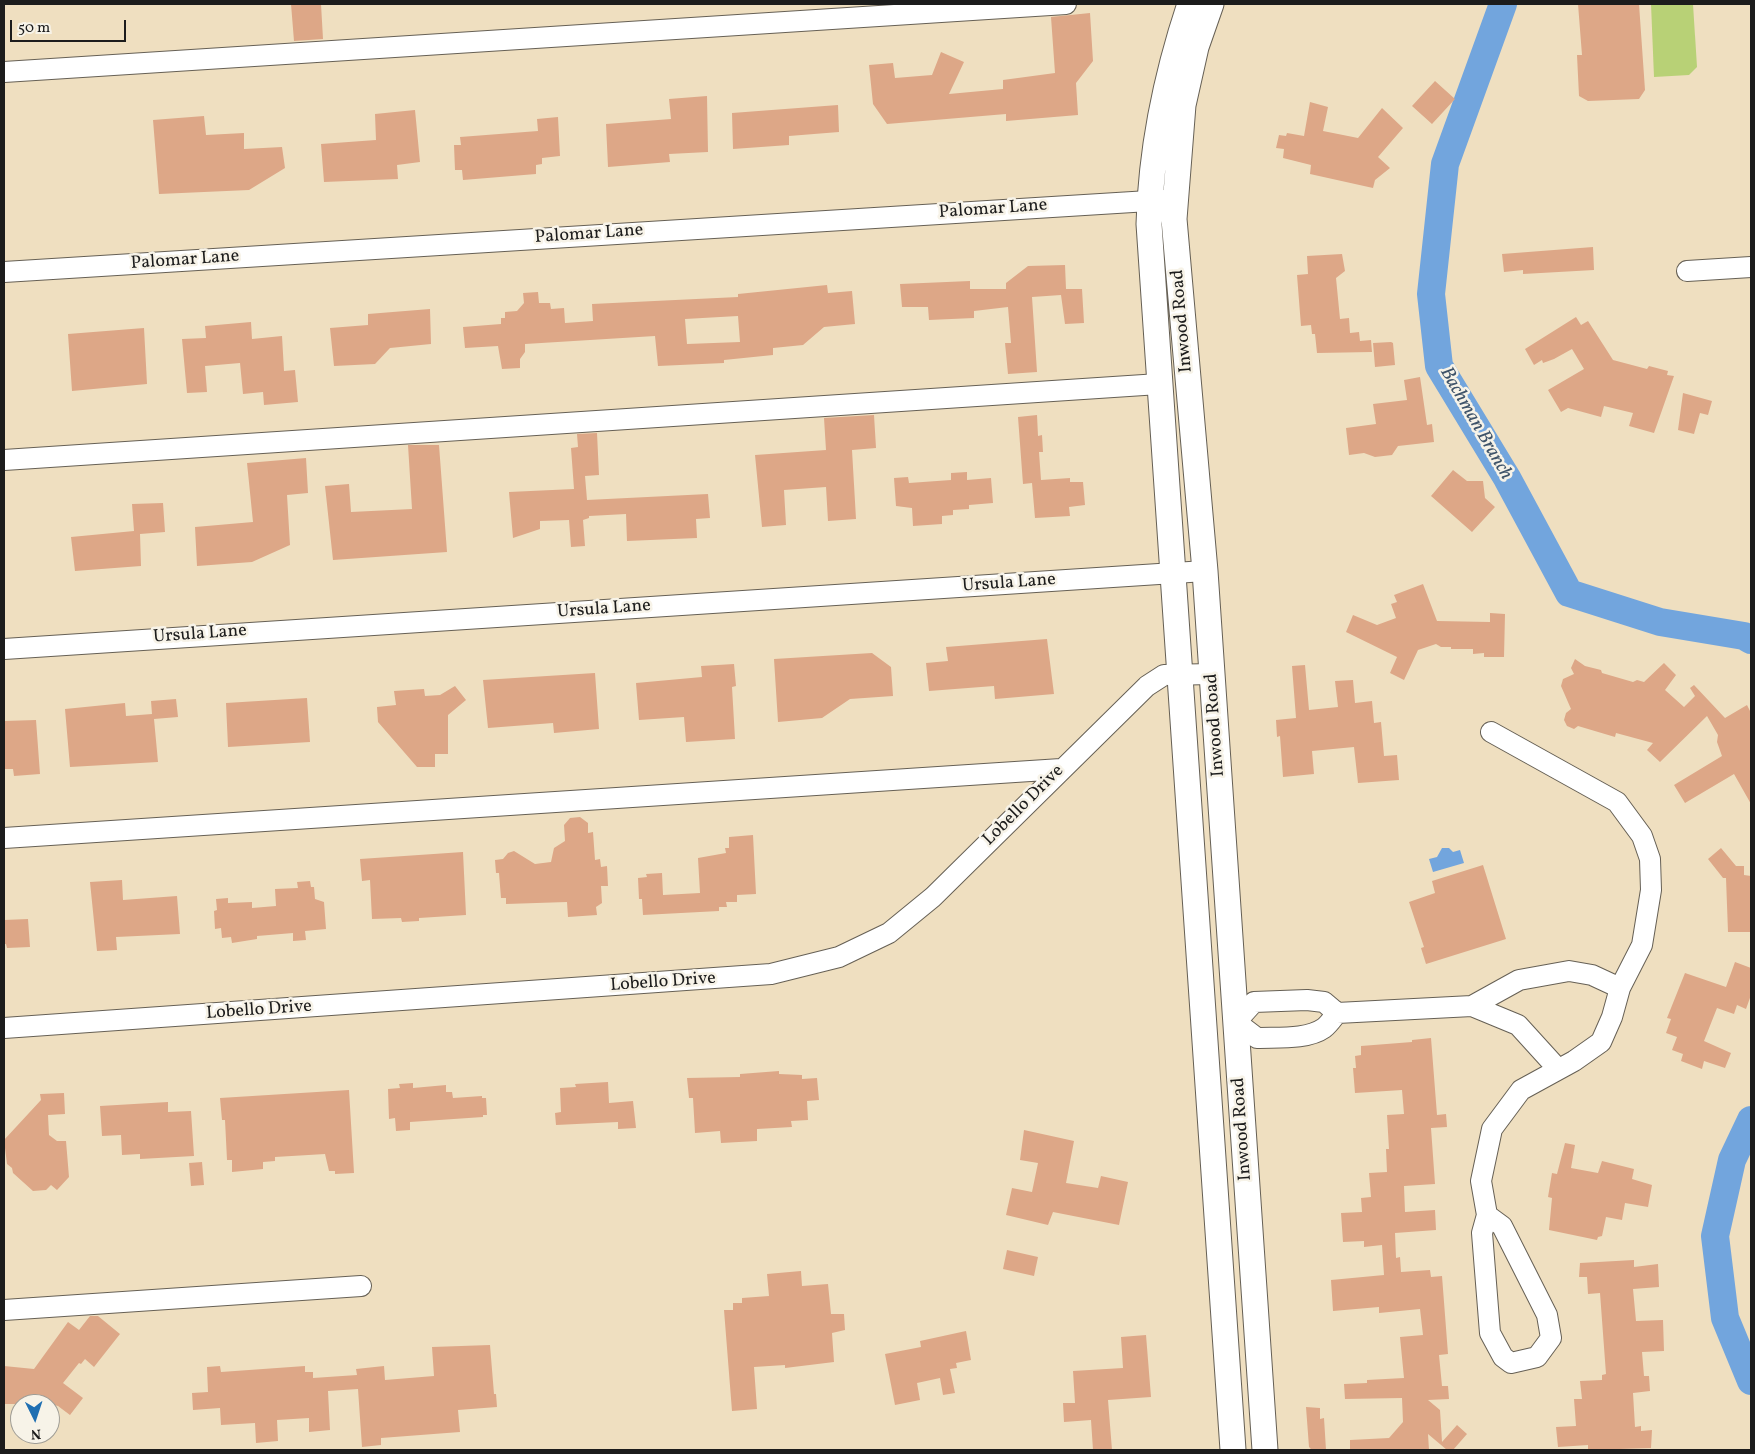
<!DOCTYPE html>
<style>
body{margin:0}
#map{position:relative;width:1755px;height:1454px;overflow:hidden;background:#efdfc0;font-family:Vollkorn,serif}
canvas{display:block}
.frame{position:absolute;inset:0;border:5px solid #1c1c1c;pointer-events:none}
.north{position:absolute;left:10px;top:1394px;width:50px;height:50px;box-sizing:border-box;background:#f7f3e8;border:1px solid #9f9d96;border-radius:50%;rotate:176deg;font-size:14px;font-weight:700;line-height:20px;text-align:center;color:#1c1c1c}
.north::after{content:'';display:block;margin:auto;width:18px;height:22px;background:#1f6fb2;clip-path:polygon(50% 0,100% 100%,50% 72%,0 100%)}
.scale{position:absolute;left:10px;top:20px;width:116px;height:22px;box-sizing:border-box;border:2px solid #1c1c1c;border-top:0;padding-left:6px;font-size:15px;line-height:18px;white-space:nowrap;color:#1c1c1c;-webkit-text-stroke:4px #f7f3e8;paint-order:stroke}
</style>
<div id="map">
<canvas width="1755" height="1454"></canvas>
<div class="frame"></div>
<div class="north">N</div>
<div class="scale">50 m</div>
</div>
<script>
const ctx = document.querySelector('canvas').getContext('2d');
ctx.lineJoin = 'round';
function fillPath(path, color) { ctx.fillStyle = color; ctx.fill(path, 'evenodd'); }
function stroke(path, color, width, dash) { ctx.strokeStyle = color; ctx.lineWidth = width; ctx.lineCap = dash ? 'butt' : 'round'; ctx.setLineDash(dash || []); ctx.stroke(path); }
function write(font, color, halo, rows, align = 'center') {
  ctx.font = font + ' Vollkorn,serif'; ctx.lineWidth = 5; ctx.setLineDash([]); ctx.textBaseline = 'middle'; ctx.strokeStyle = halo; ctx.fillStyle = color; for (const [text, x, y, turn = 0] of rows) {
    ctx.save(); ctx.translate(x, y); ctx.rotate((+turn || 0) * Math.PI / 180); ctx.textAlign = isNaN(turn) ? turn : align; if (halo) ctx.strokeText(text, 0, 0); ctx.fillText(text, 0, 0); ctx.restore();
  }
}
const green = new Path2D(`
 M1651 4H1693L1697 67 1689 75 1654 77Z`);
const water = new Path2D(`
 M1442 848H1449L1453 852 1460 850 1464 863 1433 872 1429 859 1437 857Z`);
const river = new Path2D(`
 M1503 4 1445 164 1431 294 1439 366 1507 478 1569 593 1660 622 1744 636 1751 640
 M1751 1120 1732 1160 1715 1236 1725 1318 1751 1381`);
const building = new Path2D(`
 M291 4H321L323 39 294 41Z
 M1578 4H1639L1645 90 1639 99 1588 101 1579 96 1577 55H1582Z
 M1090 13 1093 61 1076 83 1078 115 1006 121V114L887 124 873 104 869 65 893 63 895 78 932 75 941 52 964 62 949 94 1003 89V80L1055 73 1051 17Z
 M1435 81 1455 99 1432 124 1412 106Z
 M707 96 708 152 669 154 670 162 608 167 606 124 671 119 669 99Z
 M1310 102 1328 107 1323 131 1358 138 1382 108 1403 128 1378 157 1390 168 1375 180 1373 188 1310 174 1311 165 1283 158 1284 149 1276 148 1279 135 1286 136 1287 133 1304 136Z
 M838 105 839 132 789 136V145L733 149 732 113Z
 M415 110 420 162 397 165 398 179 324 182 321 144 376 140 375 114Z
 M204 116 206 135 244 133V149L282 147 285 168 249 190 159 194 153 120Z
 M558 117 560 156 542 158V164L536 165V174L463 180 462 170H455L454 145H461L460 137 538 131 537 119Z
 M1593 247 1594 270 1523 274V270L1504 272 1502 254Z
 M1342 254 1345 271 1336 278 1340 319 1349 318 1350 333 1359 332 1360 341 1371 340 1372 352 1317 353 1315 334H1312L1311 325 1301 326 1297 275 1308 274 1307 256Z
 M1065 265 1066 289H1082L1084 323 1065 324 1061 295 1032 297 1037 372 1008 374 1005 343H1011L1008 307 974 311V318L929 320 928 307H902L900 284 970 281V289H1006V283L1028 266Z
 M827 285 828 293 852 291 855 324 824 327 803 345 773 348V355L724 360V363L658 366 655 336 525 344V352L520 359V368L502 369 498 346 465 348 463 327 501 324V318H505V312L517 311 524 303 523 293 538 292 539 303H550L551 309 564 308 565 323 593 321 592 304 738 297V294ZM738 316 740 342 687 344 685 319Z
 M430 309 431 344 390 348 375 364 334 366 330 328 368 325V314Z
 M1576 317 1581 325 1588 321 1613 360 1647 369 1649 366 1668 371 1667 375 1674 376 1654 433 1629 426 1633 413 1604 406 1601 417 1568 408 1561 412 1548 390 1584 369 1572 349 1554 359 1543 363 1542 360 1534 365 1525 349Z
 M251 322 252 339 282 336 284 371 295 370 298 402 264 405 263 392 243 394 240 363 205 366 207 392 187 393 182 339 206 338 205 326Z
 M144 328 147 384 72 391 68 334Z
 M1391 342 1393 343 1395 365 1375 367 1373 343Z
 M1420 377 1427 425 1432 424 1434 442 1398 446 1392 455 1375 457 1364 453 1349 455 1346 428 1376 424 1373 404 1407 400 1404 380Z
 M1683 393 1712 401 1708 415 1700 413 1694 434 1678 430Z
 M874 415 876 448 852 450 856 519 828 521 826 487 784 490 786 525 762 527 755 455 826 450 824 418Z
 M1037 415 1038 436 1042 435 1043 452H1039L1041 480 1070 478V482H1083L1085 505 1069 507 1070 516 1035 518 1032 483 1023 484 1018 417Z
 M597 433 599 475 585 476 587 500 708 494 710 518 696 519 697 538 627 541 626 514 589 516V518L583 520 585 546 571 547 569 520 540 521V529L513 538 509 492 574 489 571 448 578 447 577 434Z
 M408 445H439L447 552 333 560 325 486 349 484 351 512 412 509Z
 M306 458 308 493 287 495 290 545 252 562 197 566 195 527 253 522 247 463Z
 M1453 470 1467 481H1483L1485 498 1495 507 1472 532 1431 496Z
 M967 472V480L991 478 993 503 969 505V509L953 510V515L942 516V524L913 526 912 508 896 506 894 478 908 477 909 483 951 480V473Z
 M163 503 165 532 140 534 141 566 75 571 71 537 134 531 132 504Z
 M1423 584 1437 621 1490 622V613L1505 614 1504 657H1484V653L1473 654V649H1451V647H1441L1436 644 1418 650 1404 680 1390 673 1397 657 1346 632 1353 615 1377 625 1396 618 1391 604 1397 602 1394 595Z
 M1047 639 1054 694 995 699 994 686 929 691 926 663 948 661 946 647Z
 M872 653 891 667 893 696 850 699 822 718 778 722 774 659Z
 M1575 659 1585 666 1601 670 1602 673 1633 682 1637 680 1644 682 1664 663 1676 675 1665 690 1684 707 1695 696 1690 688 1694 685 1725 718 1747 705 1751 713V804L1734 774 1685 803 1674 785 1722 756 1717 742 1718 735 1707 716 1660 762 1647 750 1653 743 1616 733 1615 737 1578 726 1574 729 1567 726 1564 720 1566 713 1571 709 1561 686 1563 679 1574 674 1571 668Z
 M734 664 736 686 732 687 735 739 686 742 684 717 639 720 636 683 702 677 701 666Z
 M1305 665 1309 710 1338 707 1335 681 1353 680 1355 703 1372 701 1374 723 1381 722 1384 756 1397 755 1399 780 1358 783 1354 747 1312 751 1314 774 1283 777 1280 736 1277 737 1276 720 1296 718 1292 666Z
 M595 673 599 729 554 733 553 723 488 728 483 680Z
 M455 686 466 700 448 715V754H435V767H417L378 722 377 707 396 705 394 691 424 689 425 696 440 695Z
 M307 698 310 742 228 747 226 703Z
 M176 699 178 717 154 719 158 762 70 767 65 709 125 703 126 716 152 714 151 701Z
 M36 720 40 774 14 776 13 769H4V721Z
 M580 817 588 823V833L593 832 595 860 600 859 601 867 607 866 608 886H601L602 903 596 907 597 915 568 917 567 902 506 904V898H501L499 873H496L495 860 503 859 508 853 514 851 535 864 551 862 554 848 565 841 564 825 570 818Z
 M753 835 756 894 737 895V902H726L727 907H719V911L643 915 642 899H639L638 878 647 877 646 874 662 873 663 895 700 893 698 858 726 853 725 848H729V837Z
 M1721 848 1736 866H1744V875L1751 876V932H1728L1726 878H1723L1708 859Z
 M463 852 466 915 419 918V921L402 922 401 918 372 919 370 880 362 881 360 859Z
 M1483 865 1506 939 1426 964 1421 948 1424 947 1409 902 1435 893 1432 881Z
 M122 880 123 900 177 896 180 934 116 937 117 950 97 951 90 882Z
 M310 881 311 887H314L315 899 324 902 326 929 305 931 306 940 293 941V933L257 936V939L232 943 231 937 222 938 221 928 215 929 214 911 217 910 216 899 228 898V903L252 902V908L276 906 275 889 298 888 297 882Z
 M28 919 30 947 7 948 6 944H4V920Z
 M1735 962 1751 968V995L1746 1009 1737 1005 1734 1014 1717 1008 1704 1041 1731 1053 1725 1068 1704 1061 1702 1069 1681 1061 1683 1054 1672 1050 1677 1037 1666 1033 1671 1019 1667 1018 1685 973 1726 987Z
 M1431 1038 1437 1115 1446 1114 1447 1127 1431 1128 1435 1184 1404 1186 1405 1212 1435 1210 1436 1230 1395 1233 1396 1258 1400 1257 1401 1272 1430 1270 1431 1277 1442 1276 1448 1354 1439 1355 1442 1386H1448L1449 1399 1428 1400 1440 1410 1442 1442 1457 1425 1467 1434 1453 1450H1447L1428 1434 1429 1450H1350V1440L1389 1438 1403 1422 1402 1398 1345 1399 1344 1384 1367 1383V1380L1404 1378 1400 1337 1423 1335 1420 1309 1379 1313V1307L1333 1311 1331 1280 1384 1275 1382 1245 1364 1247V1241L1343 1242 1341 1213 1362 1212 1361 1198 1371 1197 1369 1173 1387 1172 1386 1149H1389L1387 1115 1404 1114 1402 1090 1355 1093 1353 1068H1356L1355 1056 1361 1055V1046L1412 1042V1040Z
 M779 1071V1074L802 1075V1079L817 1078 819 1100 807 1101 808 1120 791 1121 792 1127 757 1129V1141L721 1143 720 1131 695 1133 693 1098H689L687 1078 740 1077V1074Z
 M608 1082 609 1103 633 1101 636 1128 618 1129V1122L556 1125 555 1113 561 1112 560 1088 576 1087 575 1084Z
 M413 1083V1088L446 1085V1092H452L453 1098 482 1096V1098H486L487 1115H483V1117L410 1122V1130L396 1131 395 1118 389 1119 388 1089 400 1088 399 1084Z
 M349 1090 354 1173 335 1174V1171H329L325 1154 275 1157V1161L263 1162V1169L232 1172V1160H227L225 1120H222L220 1098Z
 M64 1093 65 1114 48 1115 49 1135 57 1141H66L69 1177 57 1190 51 1185 46 1190 33 1191 13 1173 12 1168 7 1164 4 1140 41 1100 40 1094Z
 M168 1102V1112L191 1111 194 1156 140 1159V1154L122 1155 121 1135 102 1136 100 1106Z
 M1024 1130 1074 1141 1066 1183 1098 1188 1101 1176 1128 1182 1119 1225 1053 1212 1048 1225 1006 1215 1012 1188 1032 1192 1038 1163 1020 1160Z
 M1565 1143 1575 1145 1571 1168 1598 1173 1602 1161 1634 1169 1632 1179 1652 1185 1648 1207 1625 1203 1622 1220 1606 1217 1602 1236 1598 1237 1597 1240 1549 1230 1552 1198 1548 1197 1552 1173 1557 1174Z
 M202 1162 204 1185 191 1186 189 1163Z
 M1007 1250 1038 1257 1034 1276 1003 1269Z
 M1634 1260V1267L1658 1264 1659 1287 1633 1289 1636 1321 1663 1320 1664 1351 1642 1352 1644 1376H1649L1650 1391 1633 1393 1635 1427 1641 1426V1431L1652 1430 1651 1448 1588 1450V1445L1558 1447 1556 1427 1576 1426 1574 1399H1582L1580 1381 1602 1380V1375L1606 1374 1600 1293 1588 1294 1587 1277H1579L1580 1263Z
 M801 1271 802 1286 828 1284 831 1314H844L845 1330 832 1333 834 1362 785 1368V1365L754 1367 757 1409 732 1411 724 1310H733V1303H742V1298L769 1296 767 1274Z
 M90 1316H98L120 1334 94 1367 85 1359 81 1364 79 1363 63 1383 83 1398 70 1415 58 1406 50 1404H4V1366L34 1369 68 1322 79 1330Z
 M966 1331 971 1360 956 1363 957 1368 950 1369 955 1393 943 1395 940 1378 917 1383 920 1400 895 1405 885 1354 921 1347 920 1341Z
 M1146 1335 1151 1397 1108 1400 1112 1450H1093L1091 1420 1064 1422 1063 1403H1075L1073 1371 1123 1368 1121 1337Z
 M490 1345 494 1394H496L497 1407 458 1410 460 1432 381 1438V1445L362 1447 358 1389 328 1391 330 1430 309 1432V1418L277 1420 278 1441 256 1443 255 1423 221 1425 220 1408 193 1410 192 1393 208 1392 207 1367 220 1366 221 1372 305 1366V1372H313V1378L357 1375 356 1369 384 1366 385 1380 434 1376 432 1347Z
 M1306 1407 1320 1408V1419L1324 1418 1326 1450H1312L1309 1447Z`);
const minor = new Path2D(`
 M4 72 1066 4
 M1687 271 1751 267
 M4 272 1165 200
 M4 460 1159 384
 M4 649 1205 571
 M4 838 1061 769
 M1472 1006 1518 1025 1558 1069
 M1337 1013C1333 1018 1329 1024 1324 1028 1307 1040 1277 1037 1257 1038L1236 1022 1254 1002 1307 1000 1324 1002 1337 1013 1472 1006 1519 980 1569 971 1592 975 1620 988
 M4 1028 771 974 839 957 889 933 933 897 1147 686 1164 675 1212 674
 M1487 1215 1502 1226 1547 1315 1551 1338 1537 1357 1511 1363 1503 1357 1490 1333 1482 1233 1487 1215 1481 1181 1492 1129 1521 1090 1574 1061 1601 1042 1612 1017 1620 988 1642 945 1651 890 1650 859 1642 836 1617 802 1491 732
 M4 1310 361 1286`);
const major = new Path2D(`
 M1190 4C1166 76 1151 148 1149 224L1233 1450
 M1211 4 1196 47 1183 105 1174 219 1205 571 1265 1450`);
const streetNames = [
 ["Palomar Lane",993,210,-4],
 ["Palomar Lane",589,235,-4],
 ["Palomar Lane",185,261,-4],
 ["Inwood Road",1183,321,-95],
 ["Ursula Lane",1009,584,-4],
 ["Ursula Lane",604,610,-4],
 ["Ursula Lane",200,635,-4],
 ["Inwood Road",1216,725,-94],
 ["Lobello Drive",1024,806,-45],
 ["Lobello Drive",663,983,-4],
 ["Lobello Drive",259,1011,-4],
 ["Inwood Road",1243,1129,-94]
];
const waterNames = [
 ["Bachman Branch",1475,424,60]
];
fillPath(green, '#b8d176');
fillPath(water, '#72a5dd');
stroke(river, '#72a5dd', 28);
fillPath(building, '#dda787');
stroke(minor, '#666055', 22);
stroke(major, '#666055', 27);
stroke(minor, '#fff', 20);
stroke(major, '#fff', 25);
write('18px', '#1c1c1c', '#f7f3e8', streetNames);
write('italic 19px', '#3e5369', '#f7f3e8', waterNames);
</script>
